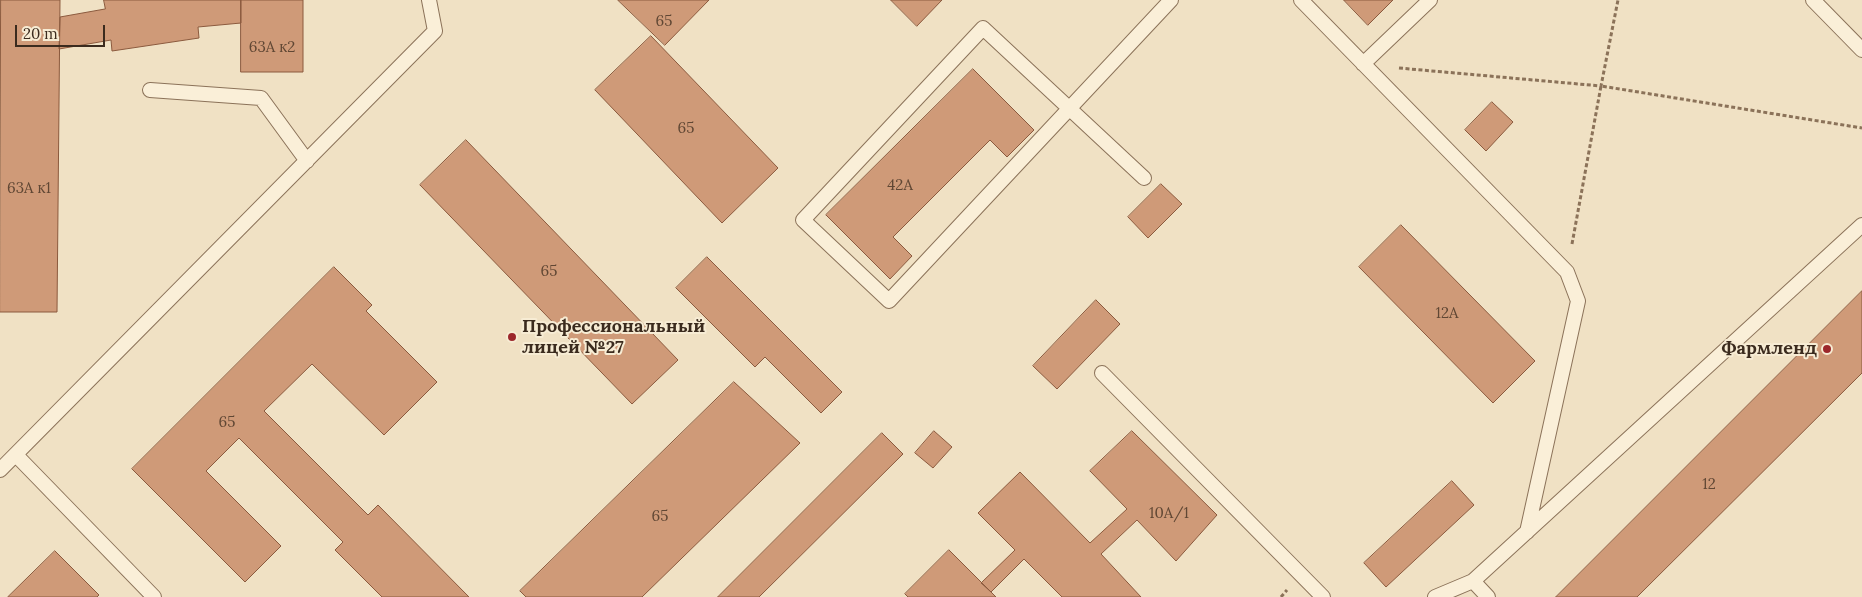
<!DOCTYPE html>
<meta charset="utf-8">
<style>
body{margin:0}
#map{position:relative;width:1862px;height:597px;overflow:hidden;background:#f0e1c4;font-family:Lora,serif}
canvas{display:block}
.scale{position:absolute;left:15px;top:25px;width:90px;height:22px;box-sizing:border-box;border:2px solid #3b2b1e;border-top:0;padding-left:6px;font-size:15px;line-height:18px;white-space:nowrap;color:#3b2b1e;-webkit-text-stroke:4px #f7ecd4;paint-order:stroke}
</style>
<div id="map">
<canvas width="1862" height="597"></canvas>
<div class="scale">20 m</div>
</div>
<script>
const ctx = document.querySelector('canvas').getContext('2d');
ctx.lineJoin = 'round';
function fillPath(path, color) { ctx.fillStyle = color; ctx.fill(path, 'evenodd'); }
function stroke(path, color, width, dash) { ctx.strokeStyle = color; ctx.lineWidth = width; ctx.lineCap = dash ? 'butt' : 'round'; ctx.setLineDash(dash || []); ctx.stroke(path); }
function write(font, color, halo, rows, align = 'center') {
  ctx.font = font + ' Lora,serif'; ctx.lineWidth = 4; ctx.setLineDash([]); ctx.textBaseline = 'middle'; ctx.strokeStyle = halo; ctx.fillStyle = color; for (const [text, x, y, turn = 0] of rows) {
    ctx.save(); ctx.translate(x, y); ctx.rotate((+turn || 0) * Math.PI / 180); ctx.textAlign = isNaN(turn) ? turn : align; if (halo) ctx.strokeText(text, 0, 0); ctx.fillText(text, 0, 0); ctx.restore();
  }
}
const building = new Path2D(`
 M1 0H60L57 312H0Z
 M104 0H241V23L198 27 199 38 112 51 111 40 59 49 60 17 105 9Z
 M241 0H303V72H241Z
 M618 0H709L665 45Z
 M891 0H942L917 26Z
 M1344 0H1393L1368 25Z
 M651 36 778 168 722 223 595 90Z
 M973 69 1034 130 1007 157 990 140 893 237 912 256 890 279 826 215Z
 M1492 102 1513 122 1486 151 1465 130Z
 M466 140 678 360 632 404 420 185Z
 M1161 184 1182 204 1148 238 1128 217Z
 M1401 225 1535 361 1493 403 1359 267Z
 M707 257 842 392 821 413 765 357 755 367 676 288Z
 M334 267 372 305 366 311 437 382 384 435 312 364 264 411 368 515 378 505 469 597H382L335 550 343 542 239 438 206 471 281 546 245 582 132 469Z
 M1862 291V373L1637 597H1556Z
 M1096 300 1120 324 1057 389 1033 366Z
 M734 382 800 443 642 597H526L520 591Z
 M934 431 952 447 933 468 915 453Z
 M1132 431 1217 515 1176 561 1137 520 1101 554 1141 597H1062L1024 559 991 592 981 583 1015 550 978 513 1020 472 1090 543 1127 509 1090 471Z
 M882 433 903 454 759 597H718Z
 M1452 481 1474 505 1386 587 1364 563Z
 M949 550 996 597H908L905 594Z
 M55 551 99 595 97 597H8Z`);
const path = new Path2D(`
 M1399 68 1601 86 1618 0
 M1572 244 1601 86 1862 128
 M1281 597 1287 590`);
const service = new Path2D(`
 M1301 0 1567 272 1578 301 1527 532
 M1813 0 1862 50
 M1363 64 1430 0
 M150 90 261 98 307 161
 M1144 178 983 28 803 220 889 301 1171 0
 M1102 373 1323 597
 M16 455 154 597
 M0 470 435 31 429 0
 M1473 581 1862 225
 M1435 597 1473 581 1488 597`);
const markers = [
 [512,337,5,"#9c272b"],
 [1827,349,5,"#9c272b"]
];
const numberNames = [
 ["65",664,22],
 ["63А к2",272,48],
 ["65",686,129],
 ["42А",900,186],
 ["63А к1",29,189],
 ["65",549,272],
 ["12А",1447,314],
 ["65",227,423],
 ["12",1709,485],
 ["10А/1",1169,514],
 ["65",660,517]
];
const poiNames = [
 ["Профессиональный",522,327],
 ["лицей №27",522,348],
 ["Фармленд",1817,349,"right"]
];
fillPath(building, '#cf9a78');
stroke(building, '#8b5a3e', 1);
stroke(service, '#8b7259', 16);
stroke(path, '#8b7259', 3, [4, 2.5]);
stroke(service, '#faefd8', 14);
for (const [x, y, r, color] of markers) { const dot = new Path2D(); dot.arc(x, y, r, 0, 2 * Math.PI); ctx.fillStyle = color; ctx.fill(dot); stroke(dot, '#f7ecd4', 2); }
write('15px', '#604734', null, numberNames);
write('bold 18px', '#3b2b1e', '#f7ecd4', poiNames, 'left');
</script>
